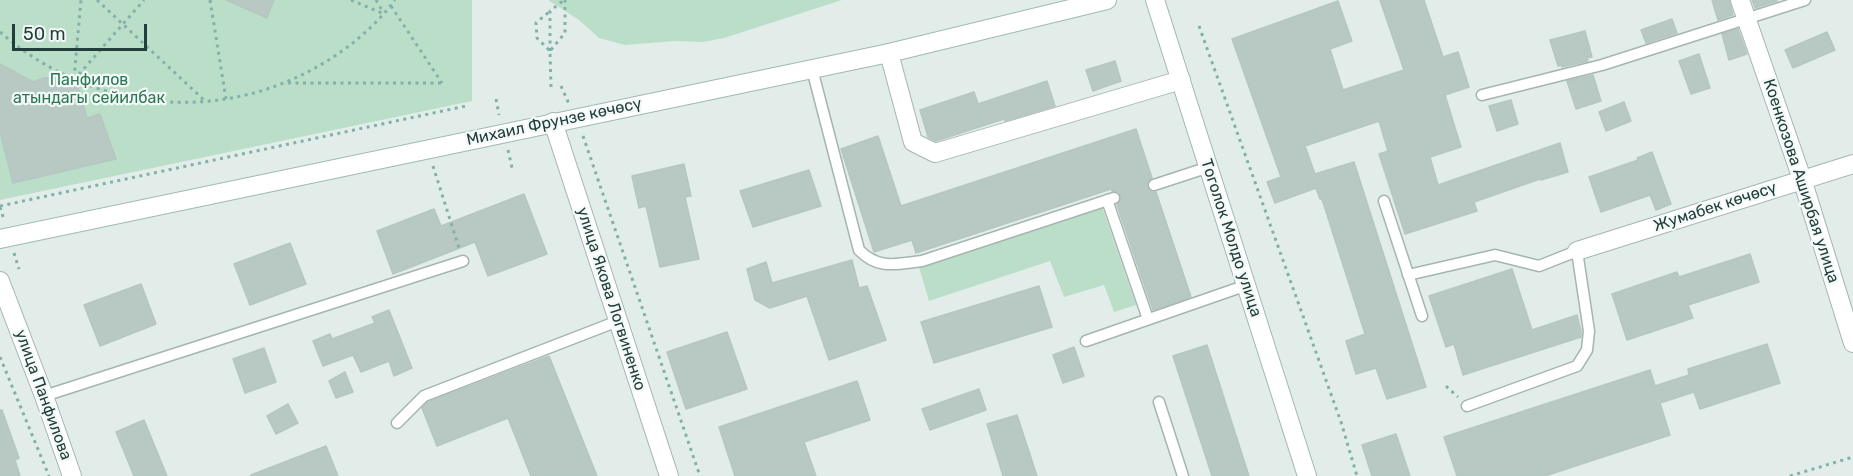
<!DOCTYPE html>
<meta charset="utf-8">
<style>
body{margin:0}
#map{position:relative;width:1853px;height:476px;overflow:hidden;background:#e2edea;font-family:Rubik,sans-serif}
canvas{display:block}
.scale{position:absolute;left:12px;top:24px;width:135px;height:27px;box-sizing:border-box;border:3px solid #223e3b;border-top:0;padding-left:8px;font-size:18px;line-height:21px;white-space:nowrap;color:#223e3b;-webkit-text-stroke:4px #f3f9f7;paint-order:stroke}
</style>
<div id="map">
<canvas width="1853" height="476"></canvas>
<div class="scale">50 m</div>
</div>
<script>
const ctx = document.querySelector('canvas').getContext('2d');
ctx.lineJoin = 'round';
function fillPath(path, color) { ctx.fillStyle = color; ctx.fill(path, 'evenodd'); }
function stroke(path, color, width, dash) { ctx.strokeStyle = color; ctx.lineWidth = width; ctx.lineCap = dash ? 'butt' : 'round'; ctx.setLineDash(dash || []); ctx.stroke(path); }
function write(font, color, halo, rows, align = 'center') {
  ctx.font = font + ' Rubik,sans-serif'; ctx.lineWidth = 4.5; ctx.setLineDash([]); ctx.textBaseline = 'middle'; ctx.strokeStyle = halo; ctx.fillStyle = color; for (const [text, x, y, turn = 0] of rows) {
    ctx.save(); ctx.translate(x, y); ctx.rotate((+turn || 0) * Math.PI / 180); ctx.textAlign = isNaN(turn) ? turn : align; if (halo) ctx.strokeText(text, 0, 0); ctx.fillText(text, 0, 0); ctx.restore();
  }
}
const green = new Path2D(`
 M0 0H472V101L0 200Z
 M548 0H842L724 38 703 42 675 41 625 45 599 38 579 20Z
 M1102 207 1136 305 1114 312 1104 285 1064 297 1050 261 929 301 919 267Z`);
const building = new Path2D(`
 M226 0H274L267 18Z
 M1380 0H1424L1443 57 1458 52 1469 87 1445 95 1461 147 1430 157 1438 185 1560 143 1568 172 1541 180 1540 179 1474 202 1477 211 1405 234 1379 154 1388 151 1379 121 1305 146 1315 174 1354 162 1426 387 1387 399 1376 368 1356 374 1346 341 1365 334 1322 199H1320L1316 188 1275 203 1267 182 1281 177 1232 39 1338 1 1352 41 1330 49 1343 90 1404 70Z
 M1712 0H1729L1733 15 1718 20Z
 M1752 0H1777V1L1755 8Z
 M1672 19 1677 33 1646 43 1641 30Z
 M1738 29 1747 54 1729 60 1722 34Z
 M1585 31 1592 57 1587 58 1588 61 1562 67V65L1558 66 1550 40Z
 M1827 32 1835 50 1793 68 1785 50Z
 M1699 54 1710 88 1691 94 1679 61Z
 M1115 61 1121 81 1093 91 1086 70Z
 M0 64 33 82 44 78H61L75 84 79 90 87 118 100 114 116 159 13 183 0 132Z
 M1593 75 1601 101 1576 109 1567 81Z
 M1047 81 1055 106 1005 121 1004 119 936 141 928 137 920 110 974 92 978 104Z
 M1511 100 1518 124 1497 131 1489 106Z
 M1624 102 1631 121 1606 131 1599 112Z
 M1136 129 1152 178 1147 183V188L1152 192H1156L1191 297 1153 310 1117 205 1121 199 1119 192 1112 191 1111 189 916 253 912 240 874 252 841 149 878 136 901 206Z
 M1652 152 1671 204 1656 210 1650 195 1601 212 1589 177 1638 160 1637 158Z
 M684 164 691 196 685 197 699 259 660 267 646 206 639 208 632 176Z
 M809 170 821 206 753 227 740 191Z
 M524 194 547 254 488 276 475 242 393 274 377 231 434 209 441 226Z
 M290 243 306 284 250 305 234 264Z
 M1750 254 1759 282 1688 305 1693 318 1627 340 1612 294 1677 272 1679 277Z
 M852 260 859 288 867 286 886 340 829 360 807 296 770 308 755 300 747 269 766 262 772 283Z
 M1512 269 1532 330 1577 315 1581 331V337L1463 375 1454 344 1446 347 1429 296Z
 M141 284 156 324 100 346 84 305Z
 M1039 286 1052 327 934 363 921 322Z
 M389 310 412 368 394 376 389 361 361 372 353 355 323 366 313 341 330 334 332 339 375 323 372 317Z
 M727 332 747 389 686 409 667 352Z
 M1767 344 1780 383 1700 409 1694 392 1660 403 1670 435 1545 476H1457L1444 437 1650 370 1655 386 1689 375 1688 369Z
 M1207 345 1249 476H1212L1173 356Z
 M1074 347 1084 376 1063 383 1053 355Z
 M264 348 276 382 245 393 233 359Z
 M549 356 597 476H531L508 418 437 446 422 408 428 402Z
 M345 372 353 392 336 398 329 381Z
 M857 381 870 420 804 442 816 476H735L719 427Z
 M979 389 986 410 930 430 922 409Z
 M288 404 298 423 276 434 267 416Z
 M0 410H2L19 458 15 460 20 476H0Z
 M1017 415 1037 476H1003L987 424Z
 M144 420 167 476H134L116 432Z
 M1396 434 1410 476H1372L1362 445Z
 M326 446 338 476H251V475Z`);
const path = new Path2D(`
 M97 0 205 101
 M210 0 226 99
 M351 0 384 14
 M376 0 383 12
 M391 6 442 83
 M1199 26 1341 422 1357 476
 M0 32C93 113 222 126 327 61 353 45 377 24 395 0
 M549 50 537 38 536 23 550 11
 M550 51V11L564 0
 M74 78 81 0
 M74 80 144 0
 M288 83H442
 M561 86 569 104
 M551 87 550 51 565 33V0
 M496 99 499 115
 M583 136 700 476
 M508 150 512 168
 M433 166 459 248
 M0 206 466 106
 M0 207 4 220
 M14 253 19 269
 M0 357 49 476
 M1446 386 1458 397
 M1790 476 1853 457`);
const lane = new Path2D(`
 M812 69 859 250C878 270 897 264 922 261L1114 198
 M1482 95 1602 65 1805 0
 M1154 185 1209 167
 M1107 200 1148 319
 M1384 201 1422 316
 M1408 275 1495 255 1539 266 1577 251 1589 331 1587 350 1577 366 1467 406
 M1086 341 1247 285
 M44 396 463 261
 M1159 402 1183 476
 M397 423 424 396 618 321`);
const street = new Path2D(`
 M1740 0 1802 179 1853 343
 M889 53 913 142 935 153 1181 80
 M553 122 669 476
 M1577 251 1853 164
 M0 281 44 396 72 476`);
const secondary = new Path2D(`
 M1155 0 1307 476
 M0 239 889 53 1107 0`);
const parkNames = [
 ["Панфилов",89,80],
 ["атындагы сейилбак",89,98]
];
const streetNames = [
 ["Михаил Фрунзе көчөсү",554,122,-12],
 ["Коенкозова Аширбая улица",1801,181,72],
 ["Жумабек көчөсү",1715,207,-18],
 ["Тоголок Молдо улица",1231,238,72],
 ["улица Якова Логвиненко",611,299,72],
 ["улица Панфилова",43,395,70]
];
fillPath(green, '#bbdec9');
fillPath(building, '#b8c8c3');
stroke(building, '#b5c7c2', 1.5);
stroke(lane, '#a5b5b2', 13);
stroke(street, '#a5b5b2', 20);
stroke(secondary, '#a0b9b3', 20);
stroke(path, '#82b1a9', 3, [3, 4.5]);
stroke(lane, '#fff', 10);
stroke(street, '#fff', 18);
stroke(secondary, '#fff', 18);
write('16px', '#2b7653', '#f3f9f7', parkNames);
write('16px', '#223e3b', '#f3f9f7', streetNames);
</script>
